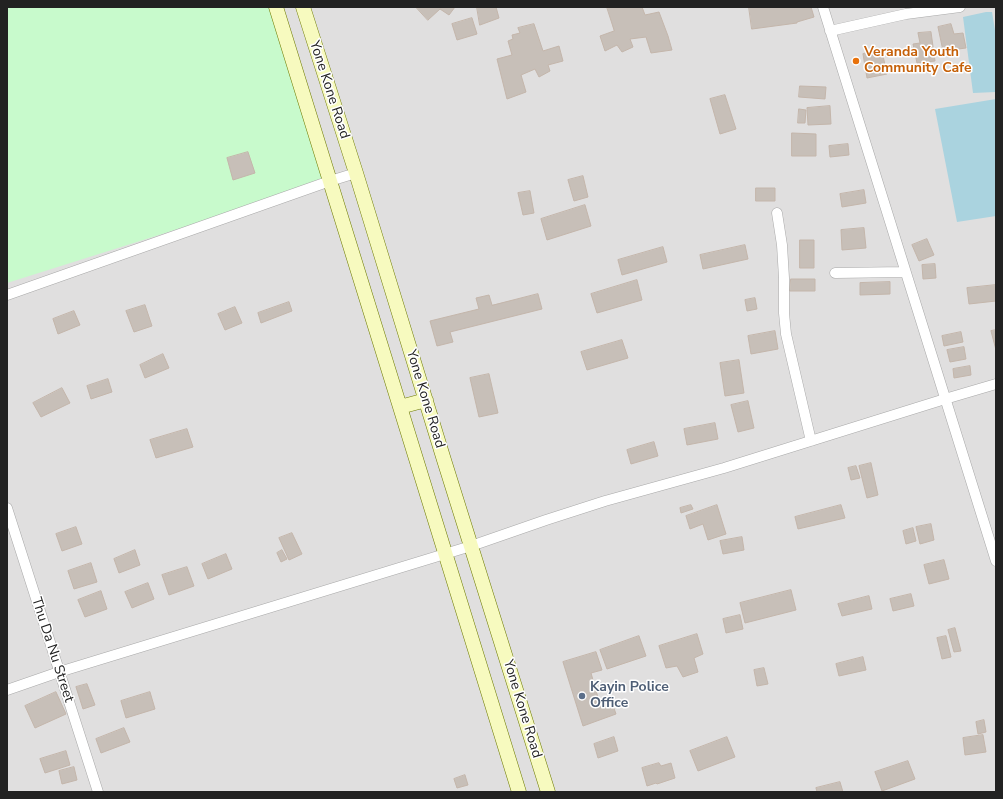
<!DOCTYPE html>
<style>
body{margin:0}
#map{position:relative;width:1003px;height:799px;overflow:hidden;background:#f2efe9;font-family:"Nunito Sans",sans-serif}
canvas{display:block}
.frame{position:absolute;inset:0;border:8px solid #222;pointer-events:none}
</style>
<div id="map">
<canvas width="1003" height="799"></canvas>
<div class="frame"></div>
</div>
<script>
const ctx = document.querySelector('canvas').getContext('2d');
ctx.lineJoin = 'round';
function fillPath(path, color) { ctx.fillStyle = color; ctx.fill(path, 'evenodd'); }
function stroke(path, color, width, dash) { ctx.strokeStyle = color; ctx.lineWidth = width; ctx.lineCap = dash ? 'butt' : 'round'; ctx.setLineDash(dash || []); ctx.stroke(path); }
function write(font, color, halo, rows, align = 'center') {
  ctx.font = font + ' "Nunito Sans",sans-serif'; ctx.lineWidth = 3; ctx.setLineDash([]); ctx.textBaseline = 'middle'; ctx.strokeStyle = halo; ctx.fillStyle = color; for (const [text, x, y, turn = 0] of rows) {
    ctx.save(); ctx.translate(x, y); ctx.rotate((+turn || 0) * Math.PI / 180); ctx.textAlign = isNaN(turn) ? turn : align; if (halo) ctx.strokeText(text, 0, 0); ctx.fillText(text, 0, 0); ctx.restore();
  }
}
const residential = new Path2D(`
 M7 7H996V792H7Z`);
const park = new Path2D(`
 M7 7H276L330 181 7 283Z`);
const water = new Path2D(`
 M986 12H992L996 36V92L973 93 963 17Z
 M996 99V216L957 222 935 109Z`);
const building = new Path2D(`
 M416 7H455L449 15 440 9 428 20Z
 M477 7H496L499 18 480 25Z
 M607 7H642L645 15 659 12 668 36 672 50 651 53 646 37 630 39 633 47 622 52 617 45 605 51 600 36 614 31Z
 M749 7H811L814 17 797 22V23L752 29Z
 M472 18 477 34 457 40 452 24Z
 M534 24 543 51 559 46 563 61 548 65 550 71 539 77 535 69 521 75 526 92 507 99 497 59 512 55 508 41 513 39 512 35 520 33 518 28Z
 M951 24 954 34 963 33 966 48 943 51 938 27Z
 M931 32 935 61 917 63 913 44 920 43 918 33Z
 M882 51 887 74 867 78 863 54Z
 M800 86 826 87 825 99 799 97Z
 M725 95 736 129 720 134 710 99Z
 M830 106 831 124 808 125 807 108Z
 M799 109 806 110 805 123H798Z
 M792 133 816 134V156H792Z
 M848 144 849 155 830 157 829 146Z
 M248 152 255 173 233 180 227 158Z
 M583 176 588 197 574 201 568 180Z
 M756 188H775V201H756Z
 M864 190 866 203 842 207 840 194Z
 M530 191 534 213 523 215 518 193Z
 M585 205 591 226 547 240 541 219Z
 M864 228 866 248 842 250 841 230Z
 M927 239 934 255 919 261 912 245Z
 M800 240H814V268H800Z
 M745 245 748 259 703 269 700 255Z
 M663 247 667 262 622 275 618 260Z
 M935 264 936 278 923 279 922 265Z
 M791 279H815V291H790Z
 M637 280 642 300 597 313 591 294Z
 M890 282V294L860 295V283Z
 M996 285V301L969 304 967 288Z
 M538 294 542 309 450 332 453 342 437 346 430 321 479 309 476 298 489 295 492 305Z
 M755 298 757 309 747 311 745 300Z
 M289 302 292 311 261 323 258 313Z
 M145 305 152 326 134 332 126 311Z
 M235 307 242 323 225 330 218 314Z
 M74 311 80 325 58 334 53 319Z
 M996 330V350L991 331Z
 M775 331 778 349 751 354 748 336Z
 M961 332 963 342 944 346 942 336Z
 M622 340 628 358 587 370 581 352Z
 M964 347 966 359 950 362 947 350Z
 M163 354 169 368 145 378 140 365Z
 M739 360 744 393 725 396 720 363Z
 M970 366 971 375 954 378 953 369Z
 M489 374 498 413 479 417 470 378Z
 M108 379 112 392 91 399 87 386Z
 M62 388 70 403 41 417 33 403Z
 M748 401 754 428 738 432 731 405Z
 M715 423 718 439 687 445 684 429Z
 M187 429 193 447 156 458 150 440Z
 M654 442 658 456 631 464 627 450Z
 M871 463 878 495 867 498 859 466Z
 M856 466 860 478 851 480 848 468Z
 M691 505 693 509 681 513 680 508Z
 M717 505 726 534 708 540 703 524 690 529 686 516Z
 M841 505 845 518 798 529 795 517Z
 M931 524 934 540 920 544 916 527Z
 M76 527 82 544 62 551 56 534Z
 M913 528 916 541 906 544 903 531Z
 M292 533 302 554 289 560 279 538Z
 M742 537 744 550 723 554 720 541Z
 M135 550 140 565 119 573 114 559Z
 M282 550 287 559 281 562 277 553Z
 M226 554 232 569 208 579 202 564Z
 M944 560 949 579 929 584 924 565Z
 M91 563 97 582 74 589 68 571Z
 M187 567 194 586 169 595 162 575Z
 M148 583 154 599 132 608 125 592Z
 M791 590 796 610 745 623 740 603Z
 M101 591 107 609 85 617 78 600Z
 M911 594 914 606 893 611 890 599Z
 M869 596 872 609 842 616 838 604Z
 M740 615 743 629 726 633 723 619Z
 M955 628 961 651 954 652 948 630Z
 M697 634 703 654 694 658 698 672 683 677 677 666 666 668 659 646Z
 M639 636 646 656 607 669 600 650Z
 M946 636 951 657 942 659 937 638Z
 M596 652 602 670 591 673 599 701 610 697 616 714 583 726 563 662Z
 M863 657 866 670 839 676 836 664Z
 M764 668 768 684 757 686 754 670Z
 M87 684 95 705 83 709 76 687Z
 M56 692 66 714 35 728 25 706Z
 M150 692 155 709 126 718 121 701Z
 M984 720 986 732 978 734 976 722Z
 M124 728 130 742 101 753 96 739Z
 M983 735 986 752 965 755 963 738Z
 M614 737 618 751 598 758 594 744Z
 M727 737 735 757 698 771 690 751Z
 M66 751 70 765 45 773 40 759Z
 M908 761 915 779 882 791 875 772Z
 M659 763 661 766 671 763 675 778 657 784 656 783 647 786 642 768Z
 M74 767 77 780 62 784 59 771Z
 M465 775 468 785 457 788 454 779Z
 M840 782 843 792H817L816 788Z`);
const street = new Path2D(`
 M823 7 996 561
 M830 31 906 14 960 7
 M777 213 782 245 784 278V313L786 334 811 441
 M835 273 905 272
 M7 295 330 181 356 173
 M7 508 98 792
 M7 690 59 672 471 546 546 520 605 501 724 468 945 399 996 384`);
const secondary = new Path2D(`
 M276 7 400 407 519 792
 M303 7 356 173 444 460 548 792
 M400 407 426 400`);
const markers = [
 [856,61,4,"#e8710a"],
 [582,696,4,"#5c6f8a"]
];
const foodNames = [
 ["Veranda Youth",864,53],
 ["Community Cafe",864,69]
];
const streetNames = [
 ["Yone Kone Road",329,90,72],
 ["Yone Kone Road",425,399,73],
 ["Thu Da Nu Street",52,650,72],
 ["Yone Kone Road",522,709,73]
];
const serviceNames = [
 ["Kayin Police",590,688],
 ["Office",590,704]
];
fillPath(residential, '#e0dfdf');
fillPath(park, '#c8facc');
fillPath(water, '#aad3df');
fillPath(building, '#c7bfb8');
stroke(building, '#c4b6ab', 1);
stroke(street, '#a9a9a9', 11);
stroke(secondary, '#707d05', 15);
stroke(street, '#fff', 10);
stroke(secondary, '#f7fabf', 14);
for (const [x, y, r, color] of markers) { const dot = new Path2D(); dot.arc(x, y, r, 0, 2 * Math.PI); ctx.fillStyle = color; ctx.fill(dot); stroke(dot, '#fff', 1.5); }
write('bold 14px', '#c56008', '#fff', foodNames, 'left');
write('14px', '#222', '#fff', streetNames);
write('bold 14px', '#4e5e75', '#fff', serviceNames, 'left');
</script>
